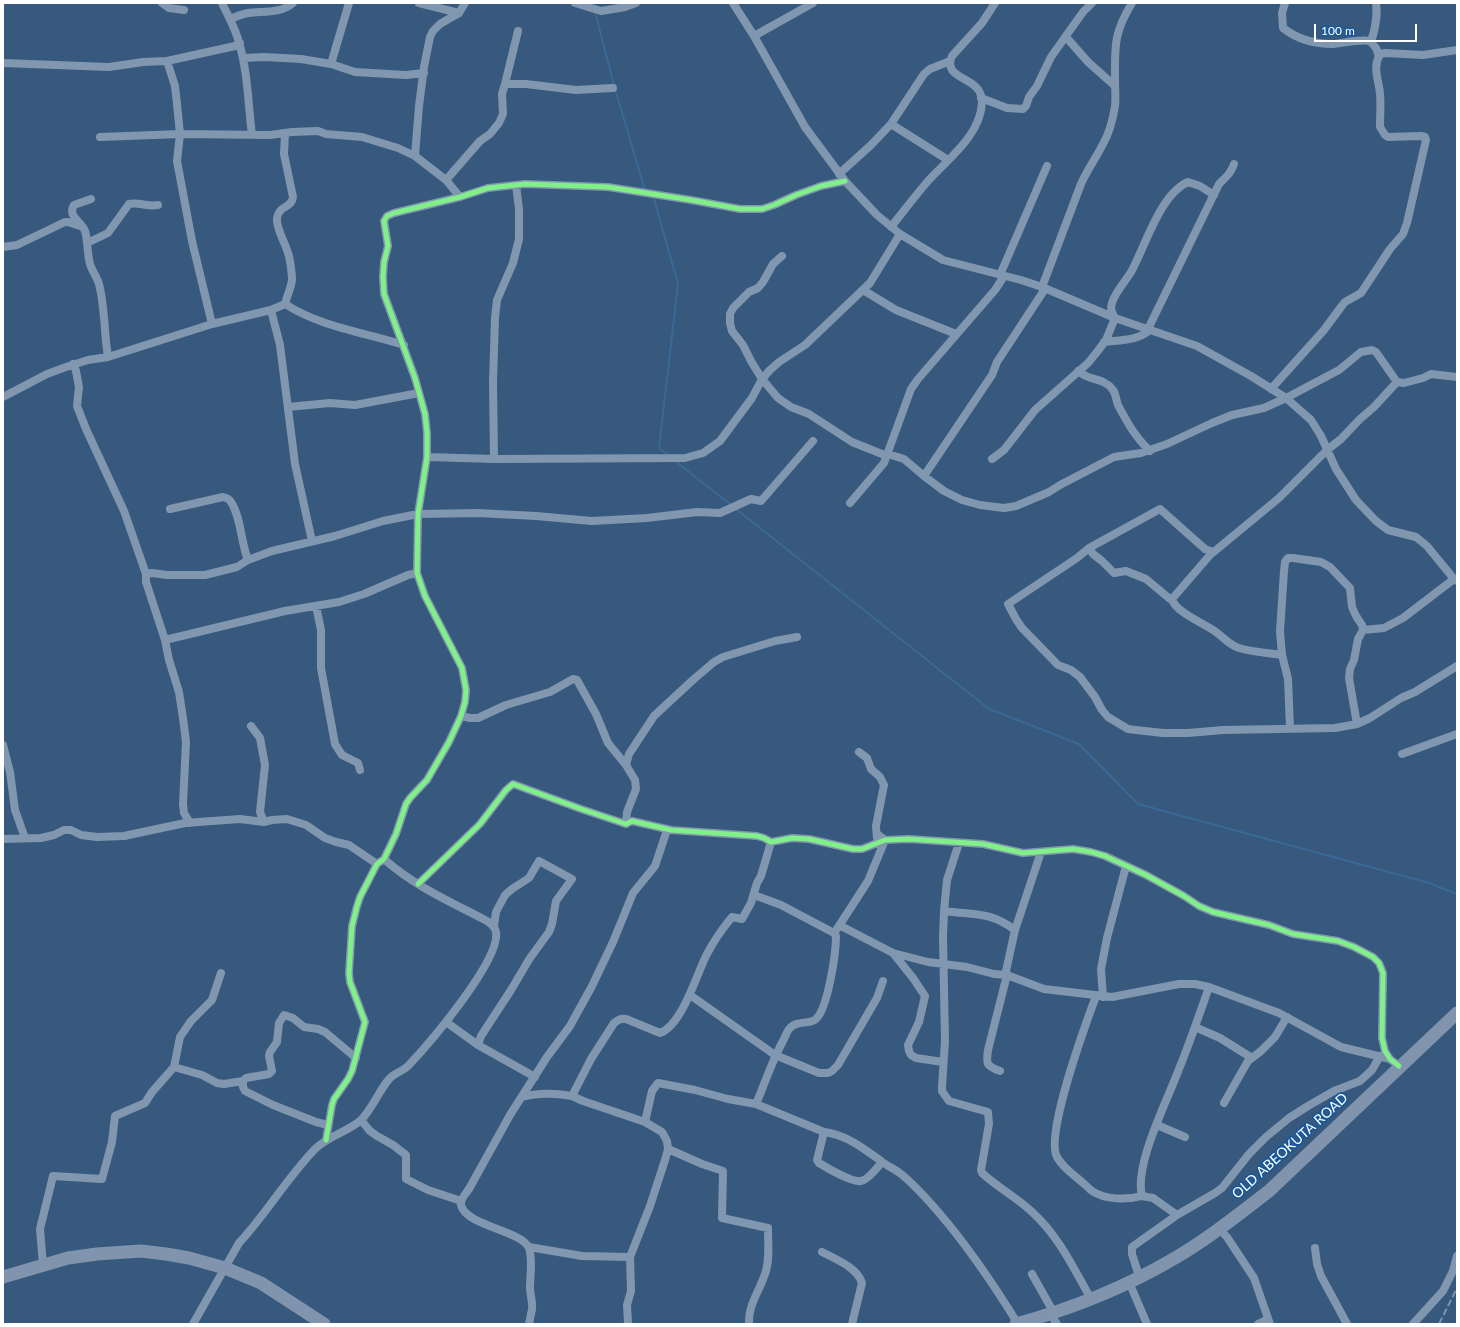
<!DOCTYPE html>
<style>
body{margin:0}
#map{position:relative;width:1460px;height:1327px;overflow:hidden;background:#36597d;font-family:Lato,sans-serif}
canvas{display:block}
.frame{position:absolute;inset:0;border:4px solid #fff;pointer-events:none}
.scale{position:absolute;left:1314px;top:24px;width:103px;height:18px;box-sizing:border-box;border:2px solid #fff;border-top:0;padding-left:5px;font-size:12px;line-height:14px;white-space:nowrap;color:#fff;-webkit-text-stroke:3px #19599a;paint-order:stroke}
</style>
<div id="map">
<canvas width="1460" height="1327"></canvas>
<div class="frame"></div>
<div class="scale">100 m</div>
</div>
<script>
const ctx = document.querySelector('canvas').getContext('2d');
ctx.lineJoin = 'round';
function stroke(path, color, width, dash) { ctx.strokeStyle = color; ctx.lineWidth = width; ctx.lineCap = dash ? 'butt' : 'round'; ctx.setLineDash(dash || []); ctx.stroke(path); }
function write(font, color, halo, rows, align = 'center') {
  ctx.font = font + ' Lato,sans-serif'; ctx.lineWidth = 3.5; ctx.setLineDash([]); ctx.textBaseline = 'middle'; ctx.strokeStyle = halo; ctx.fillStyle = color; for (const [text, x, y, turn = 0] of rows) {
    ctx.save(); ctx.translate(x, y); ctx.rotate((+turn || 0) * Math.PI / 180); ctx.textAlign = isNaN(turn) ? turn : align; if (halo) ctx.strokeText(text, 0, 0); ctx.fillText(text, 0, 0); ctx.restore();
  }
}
const stream = new Path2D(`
 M595 12 614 85
 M615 89 645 190
 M654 199 678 284 659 448 668 455
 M674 460 731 505
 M736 509 989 709 1079 744 1138 804 1429 883 1457 894`);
const minor = new Path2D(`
 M162 3 169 8 184 10
 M222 3C228 16 236 29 239 43 248 72 248 104 252 135
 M419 3 459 13
 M575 3 601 11 625 7 636 3
 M733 3 754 36 805 127 845 181 877 215 900 234 943 260 1021 280 1042 287 1115 318 1197 346 1251 376 1286 398 1311 420 1321 436 1336 469 1356 500 1376 521 1388 530 1416 537 1427 546 1454 579 1457 581
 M1285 3 1282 13 1283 28C1297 39 1315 44 1333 44 1345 43 1358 39 1370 41L1376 48 1379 56
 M230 19C235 17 242 14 248 13 263 11 280 14 293 3
 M754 36 813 3
 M1066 37 1088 62 1115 86
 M1371 42C1375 29 1378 17 1376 3
 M243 58 264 57 301 59 331 64 355 72 406 75 424 73
 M167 61 175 86 177 104 180 134 177 161 192 241 212 324
 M3 63 109 67 143 62 167 61 235 46 240 43
 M331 64 349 3
 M505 84 518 31
 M981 98 1007 108 1023 109 1026 106 1029 97 1037 86 1051 57 1083 12 1092 3
 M891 124 948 160
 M285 133 284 154 293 197C292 208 279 205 277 218 276 229 285 242 288 253 290 258 292 274 292 280 291 288 287 296 285 304
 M100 137 180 134 270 135 292 132 318 131 326 134 362 137 398 148 415 156 446 180 460 197
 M415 156 419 106 424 67 430 37 433 31 440 24 459 13 465 3
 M839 174 871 145 891 124 924 74 930 69 950 61
 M446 180 480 141 490 134 499 123 503 114 502 94 505 84H526L576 90 613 88
 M91 199 74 205C67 216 81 221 85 231 88 241 87 253 90 264 92 271 97 277 99 284 105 307 104 333 108 357
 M891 227C903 212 915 196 928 181 948 159 981 135 982 102 982 75 941 81 952 56L982 23 995 3
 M87 243 108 233 129 204C139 202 148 207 158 205
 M3 247 17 245 65 222H68L80 226
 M782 256 773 264 763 282 758 288 749 292 733 308 730 314V323L732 331 743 345 751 361 762 379 778 398 791 407 809 414 852 442 887 456
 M1000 275 1047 166
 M863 290 896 310 956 334
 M271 310 280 345 295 464 312 541
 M1148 329 1219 184C1226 177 1231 173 1234 164
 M1104 342C1120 340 1137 341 1150 330
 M73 364 76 371 79 387 77 406 86 429 124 511 146 574V582L165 640 169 660 179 692 183 718 186 742 183 804 184 813 190 823
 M1078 371C1088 381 1104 377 1113 390 1116 394 1116 400 1118 405 1127 422 1135 437 1150 451
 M1271 389 1324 330 1341 307 1345 302 1361 293 1390 249 1403 234 1407 223 1426 140 1425 137 1421 136 1388 137 1385 135 1380 127C1380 116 1381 105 1380 94 1379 80 1372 68 1380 54L1385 53 1423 55 1457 50
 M3 397 47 374 66 367 88 360 108 357 212 324 271 310 285 304C321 327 363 332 404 345
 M288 407 330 403 355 405 419 393
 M888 454 904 459 924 476 944 491 962 500 980 505 1004 508 1016 506 1049 492 1060 485 1114 457 1141 453 1167 444 1212 423 1232 415 1264 408 1286 398 1339 370 1361 352 1372 350 1376 352 1397 382
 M427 457 494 459 685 458 703 453 720 441 752 398 762 379 770 370 779 362 805 345 870 283 900 234
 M494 459 493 382 495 318 497 300 513 263 519 239V209L516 185
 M992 459 1004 450 1035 410 1088 363 1097 352 1106 340 1115 318C1112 313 1110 309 1112 303 1115 292 1125 282 1131 272 1145 247 1160 194 1188 182L1200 186 1214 195
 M924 476 992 375 997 362 1043 292 1042 287 1081 184C1087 170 1096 158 1103 144 1110 132 1113 119 1115 106 1116 98 1115 89 1115 82 1115 47 1113 34 1132 3
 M850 503 884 463 911 389 918 379 995 290 1004 276
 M170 509 223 497C226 498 229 498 231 502 241 517 241 543 248 560
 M1089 548 1093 554 1102 561 1114 573 1126 571 1146 579 1170 599H1172C1175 612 1205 624 1216 632 1224 638 1229 645 1239 648 1252 652 1268 653 1282 655
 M1213 552 1205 549 1160 509 1089 548 1077 558 1008 604 1016 619 1022 628 1058 665 1071 670 1080 677 1095 697 1102 710 1108 717 1128 729 1136 730 1163 733H1188L1223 730 1335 728 1357 724 1370 718 1401 698 1415 692 1457 666
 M146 574 152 573 167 575H205L237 567 248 560 272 551 335 536 383 521 418 514 478 513 536 516 592 521 647 518 697 512 720 513 751 499 761 501 813 441
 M1172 599 1210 555 1279 498 1327 450 1341 439 1360 419 1374 407 1397 382 1404 383 1423 378 1431 374 1457 377
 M316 606 321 630V668L335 744 342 755 358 763 360 770
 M1363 630 1384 628 1403 618 1454 579
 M165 640 285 611 339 602 364 594 408 575 417 573
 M461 716 470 718H478L506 705 550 692 573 679 577 680 596 714 608 743 626 765 635 780 636 789 627 812 626 824
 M251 726 260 738 265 765 260 812 264 822
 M1290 728 1288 679 1282 655 1280 631 1284 571 1285 562 1288 558H1293L1321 562 1330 567 1350 588 1352 607 1356 616 1362 625 1363 630 1358 639 1354 660 1350 669 1349 678 1357 724
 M3 745 10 772 15 810 25 838
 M859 752 867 758 871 769 880 777 884 785 876 826 877 838
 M1402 754 1457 734
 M626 765 629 754 654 716 694 679 714 662 723 657 775 641 797 637
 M3 839 41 838 54 835 64 830H71L81 835 97 837 124 836 185 823 240 819 264 822 272 820 287 819 306 825 325 838 336 842 349 845 377 864
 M959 843 947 880 944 911 943 937 945 1041 942 1087V1091L949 1101 988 1112 989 1124 981 1170 982 1173C997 1187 1016 1197 1031 1211 1058 1235 1073 1267 1091 1299
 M418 884 480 824 506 790 513 784 581 809 626 824 632 821 671 830 757 836 764 838 771 842 792 838 809 839 853 849H862L885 840 909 839 983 844 1023 853 1073 849 1091 852 1105 856 1146 875 1184 896 1199 906 1213 912 1269 925 1293 934 1338 941 1354 947 1373 957 1379 963 1383 973 1382 1038 1385 1051 1390 1059 1399 1066
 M754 895 781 905 834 933 836 936C836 953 828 1008 816 1019 809 1025 797 1020 790 1028 787 1031 785 1037 783 1041 772 1061 765 1083 756 1104
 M944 911C974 915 990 911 1015 930
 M841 926 893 953 928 962 967 967 994 974 1007 975 1044 989 1112 997 1179 984H1195L1209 987 1279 1013 1341 1047 1390 1059
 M837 929 868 881 885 840 877 834
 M893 953 913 978 925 996 919 1022 908 1045 909 1051 911 1055 916 1058 943 1062
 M221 973 212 1000 191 1021 180 1037 174 1067 202 1075 217 1083 224 1084 243 1081 246 1078 269 1074 272 1071 269 1056 270 1052 277 1042 279 1023 284 1015 293 1018 304 1027 318 1029 325 1032 356 1058
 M690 995 775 1055 819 1073H828L832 1071 838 1065 877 998 883 981
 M1096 996C1086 1023 1045 1135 1057 1157 1063 1168 1074 1175 1083 1183 1086 1185 1089 1189 1092 1191 1105 1200 1127 1200 1142 1196
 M1103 997 1101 969 1107 938 1126 866
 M446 1022 478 1045 535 1077
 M1195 1027 1220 1038 1252 1058
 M478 1045 481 1036 511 990 530 958 549 932 552 924 556 901 572 879 539 861 529 878 512 889 505 895 496 912 494 926
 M1000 1071C986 1066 986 1064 988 1050L1007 975 1006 971 1015 930 1041 852
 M243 1081V1087L245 1091 273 1105 316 1122 328 1125
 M522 1097C539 1092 555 1093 572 1096
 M1224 1103 1248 1061 1261 1051 1275 1037 1287 1017
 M361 1120 370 1131 377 1136 393 1145 406 1155V1179L428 1190 461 1201
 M645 1122 652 1091 658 1083 695 1090 728 1099 756 1104 824 1132C847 1135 863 1148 881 1161 887 1166 895 1169 901 1174 916 1186 928 1200 940 1214 969 1248 994 1285 1018 1324
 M1157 1125 1185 1137
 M824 1132 817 1160 819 1163C827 1168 853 1183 861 1181 867 1180 878 1167 882 1162
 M326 1140 332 1105 334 1099 348 1079 352 1071 365 1022 350 982 349 973 352 926 357 906 360 897 377 864 384 859 396 834 406 804 410 798 427 780 449 742 461 716 465 702 466 690 462 668 425 596 417 573 418 514 427 457V433L425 414 415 378 384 294 383 277 384 262 388 246 384 221 387 216 394 213 460 197 488 188 525 184 608 187 691 200 740 209H762L774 205 796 195 821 186 845 181
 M668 1149 702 1164 723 1171 722 1218 768 1228C768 1243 770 1261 765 1274 759 1292 748 1305 749 1324
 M1177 1215 1153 1198 1142 1196C1134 1166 1166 1103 1177 1074 1189 1045 1199 1016 1209 987
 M1218 1228 1227 1237 1254 1278 1270 1324
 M529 1247 582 1256 630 1257
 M1315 1248 1317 1264 1321 1276 1347 1324
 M822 1252C835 1259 857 1267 862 1283L852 1324
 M43 1265 40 1229 53 1176 102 1179 112 1142 115 1116 145 1103 152 1092 174 1067
 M1032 1274 1054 1313
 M1139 1276 1132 1254V1247L1177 1215 1215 1193 1222 1188 1249 1154 1266 1137 1289 1118 1308 1106 1334 1091 1360 1081 1372 1070 1380 1056
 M1129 1282 1147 1324
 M1050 1314 1057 1324
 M193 1324 239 1243C266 1214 287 1178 315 1149 329 1135 348 1132 361 1120 373 1108 379 1090 390 1078 395 1073 403 1071 408 1066 428 1045 501 960 496 932 495 926 491 924 487 921 451 902 414 886 384 859
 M529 1324C530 1319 531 1314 532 1309 533 1302 530 1295 530 1288 530 1275 533 1260 529 1248 521 1230 466 1226 461 1205 460 1199 466 1193 469 1189L510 1115 547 1057 570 1026 592 986 613 942 633 893 655 866 667 830
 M628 1324 627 1305 631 1291 630 1257 650 1206 665 1160 668 1149 667 1141 662 1132 645 1122 583 1101 572 1096 591 1059 614 1023C618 1020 621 1018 626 1019L660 1033C682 1025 696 976 706 956 713 942 722 929 732 917L742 919 751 903 757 883 761 876 771 842
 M1258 1324 1268 1319
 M1413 1324 1443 1291 1453 1271 1457 1256`);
const trunk = new Path2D(`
 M3 1277 68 1258 97 1254 141 1251 166 1254 189 1258 225 1268 261 1283 324 1324
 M1016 1324C1071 1309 1126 1287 1175 1258 1208 1239 1239 1214 1269 1191L1457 1013`);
const rail = new Path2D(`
 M1439 1324 1457 1288`);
const cycleway = new Path2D(`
 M418 884 480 824 506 790 513 784 581 809 626 824 632 821 671 830 757 836 764 838 771 842 792 838 809 839 853 849H862L885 840 909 839 983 844 1023 853 1073 849 1091 852 1105 856 1146 875 1184 896 1199 906 1213 912 1269 925 1293 934 1338 941 1354 947 1373 957 1379 963 1383 973 1382 1038 1385 1051 1390 1059 1399 1066
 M326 1140 332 1105 334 1099 348 1079 352 1071 365 1022 350 982 349 973 352 926 357 906 360 897 377 864 384 859 396 834 406 804 410 798 427 780 449 742 461 716 465 702 466 690 462 668 425 596 417 573 418 514 427 457V433L425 414 415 378 384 294 383 277 384 262 388 246 384 221 387 216 394 213 460 197 488 188 525 184 608 187 691 200 740 209H762L774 205 796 195 821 186 845 181`);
const streetNames = [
 ["OLD ABEOKUTA ROAD",1290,1146,-42]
];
stroke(stream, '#3b6996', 2);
stroke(minor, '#8197af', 8);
stroke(trunk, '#8095ad', 13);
stroke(rail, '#8095ad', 2, [7, 3]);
stroke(cycleway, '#82f089', 5);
write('14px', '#fff', '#19599a', streetNames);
</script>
